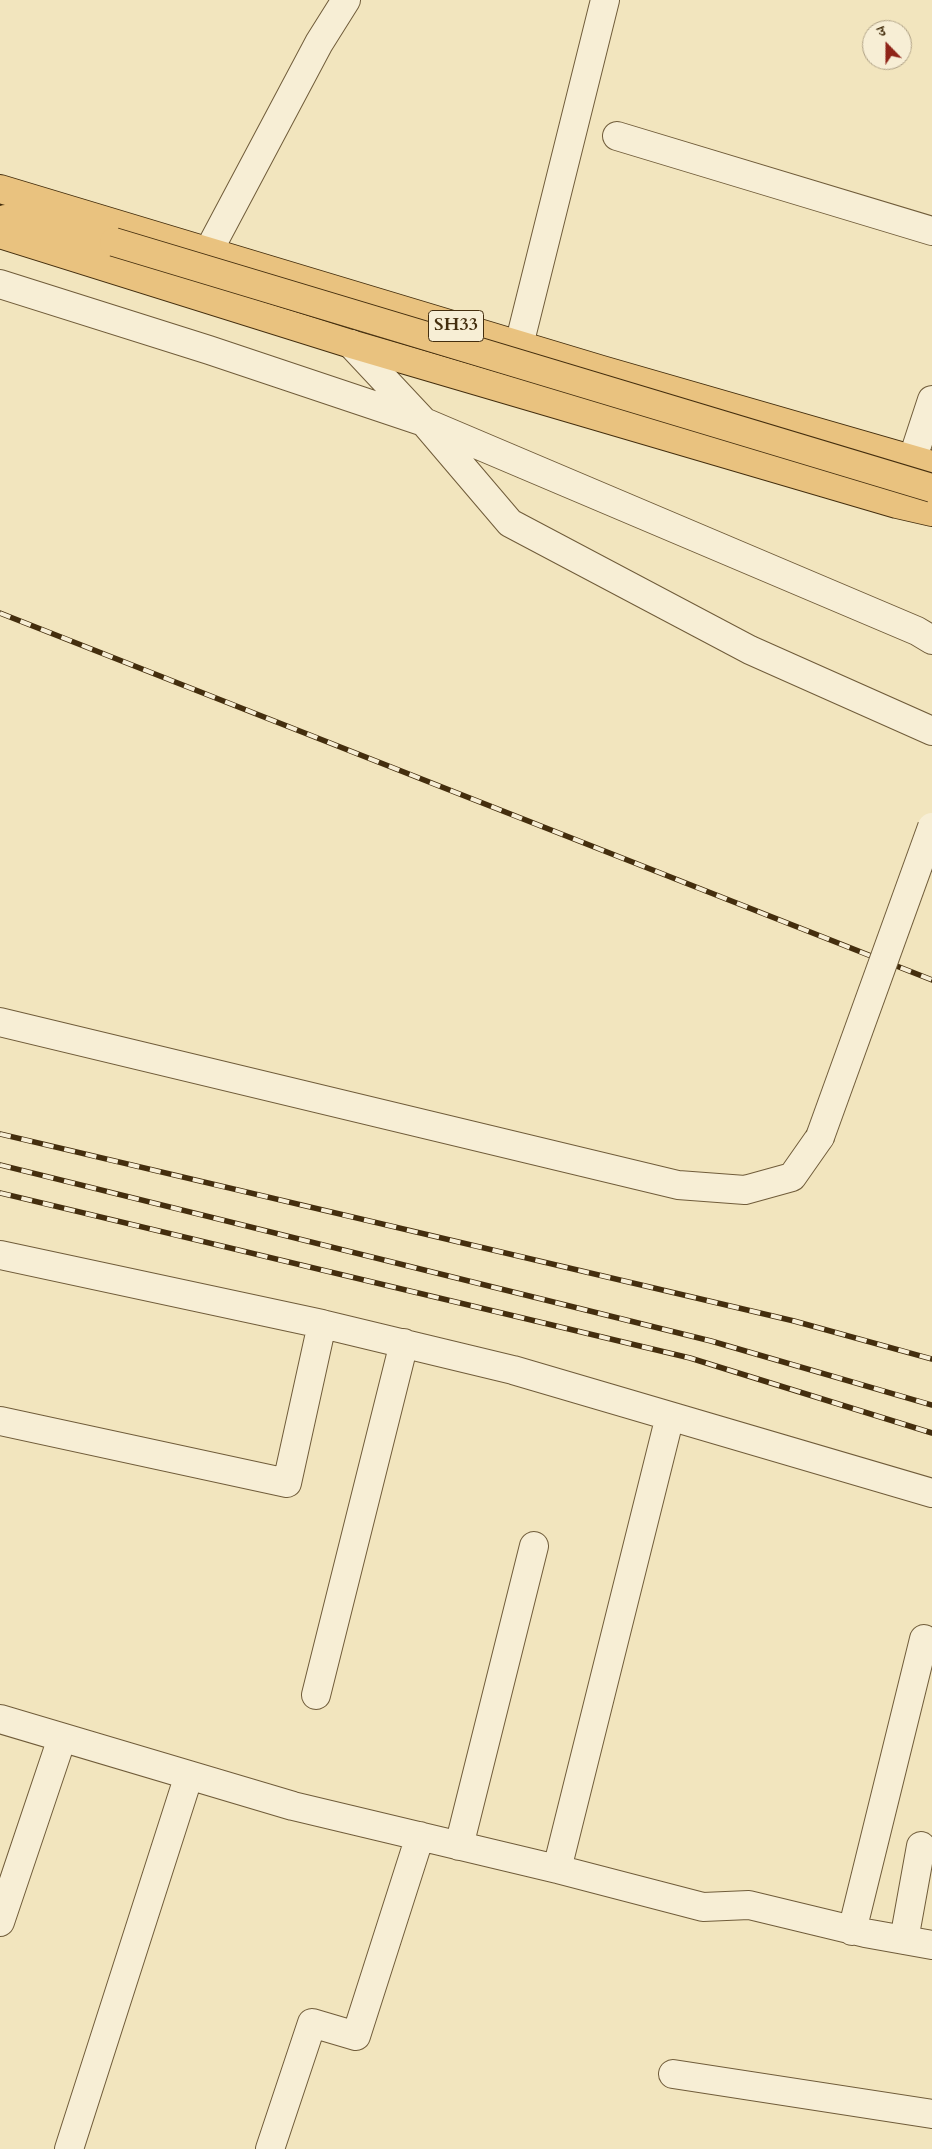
<!DOCTYPE html>
<meta charset="utf-8">
<style>
body{margin:0}
#map{position:relative;width:932px;height:2149px;overflow:hidden;background:#f2e5be;font-family:Cardo,"Noto Serif Devanagari",serif}
canvas{display:block}
.north{position:absolute;left:862px;top:20px;width:50px;height:50px;box-sizing:border-box;background:#f7eed5;border:1px solid #afa185;border-radius:50%;rotate:338deg;font-size:14px;font-weight:700;line-height:20px;text-align:center;color:#442e0e}
.north::after{content:'';display:block;margin:auto;width:18px;height:22px;background:#8f2418;clip-path:polygon(50% 0,100% 100%,50% 72%,0 100%)}
</style>
<div id="map">
<canvas width="932" height="2149"></canvas>
<div class="north">उ</div>
</div>
<script>
const ctx = document.querySelector('canvas').getContext('2d');
ctx.lineJoin = 'round';
function stroke(path, color, width, dash) { ctx.strokeStyle = color; ctx.lineWidth = width; ctx.lineCap = dash ? 'butt' : 'round'; ctx.setLineDash(dash || []); ctx.stroke(path); }
function write(font, color, halo, rows, align = 'center') {
  ctx.font = font + ' Cardo,serif'; ctx.lineWidth = 4.5; ctx.setLineDash([]); ctx.textBaseline = 'middle'; ctx.strokeStyle = halo; ctx.fillStyle = color; for (const [text, x, y, turn = 0] of rows) {
    ctx.save(); ctx.translate(x, y); ctx.rotate((+turn || 0) * Math.PI / 180); ctx.textAlign = isNaN(turn) ? turn : align; if (halo) ctx.strokeText(text, 0, 0); ctx.fillText(text, 0, 0); ctx.restore();
  }
}
const minor = new Path2D(`
 M617 136 932 231
 M208 252 319 43 346 0
 M0 284 209 350 424 422 917 631 932 640
 M351 344 424 422 510 523 750 650 932 731
 M519 345 605 0
 M905 482 932 400
 M0 1022 678 1185 745 1190 792 1177 820 1137
 M0 1255 322 1324 513 1370 932 1493
 M0 1421 287 1483 322 1324
 M316 1695 404 1343
 M0 1719 293 1806 557 1869 703 1907 749 1905 865 1933 932 1945
 M459 1846 534 1546
 M557 1869 670 1416
 M0 1922 62 1738
 M852 1931 924 1639
 M904 1940 921 1846
 M673 2074 932 2114
 M69 2149 189 1775
 M270 2149 312 2023 356 2036 420 1836`);
const major = new Path2D(`
 M0 189 602 370 932 465
 M5 219 114 242
 M0 234 351 344 897 504 932 512`);
const rail = new Path2D(`
 M0 613 932 980
 M0 1134 794 1321 932 1359
 M0 1165 711 1341 932 1405
 M0 1193 690 1358 932 1433`);
const minorBridge = new Path2D(`
 M820 1137 932 827`);
const majorBridge = new Path2D(`
 M114 242 932 488`);
const shields = [
 [456,326,55]
];
const shieldNames = [
 ["SH33",456,326]
];
stroke(minor, '#705c3a', 30);
stroke(major, '#442e0e', 30);
stroke(minor, '#f7eed5', 28);
stroke(major, '#e9c27f', 28);
stroke(rail, '#442e0e', 5.5);
stroke(rail, '#f7eed5', 4, [11]);
stroke(minorBridge, '#705c3a', 30, []);
stroke(majorBridge, '#442e0e', 30, []);
stroke(minorBridge, '#f7eed5', 28);
stroke(majorBridge, '#e9c27f', 28);
for (const [x, y, w] of shields) { const box = new Path2D(); box.roundRect(x - w / 2, y - 15.5, w, 31, 4); ctx.fillStyle = '#f7eed5'; ctx.fill(box); stroke(box, '#442e0e', 1); }
write('bold 18px', '#442e0e', null, shieldNames);
</script>
